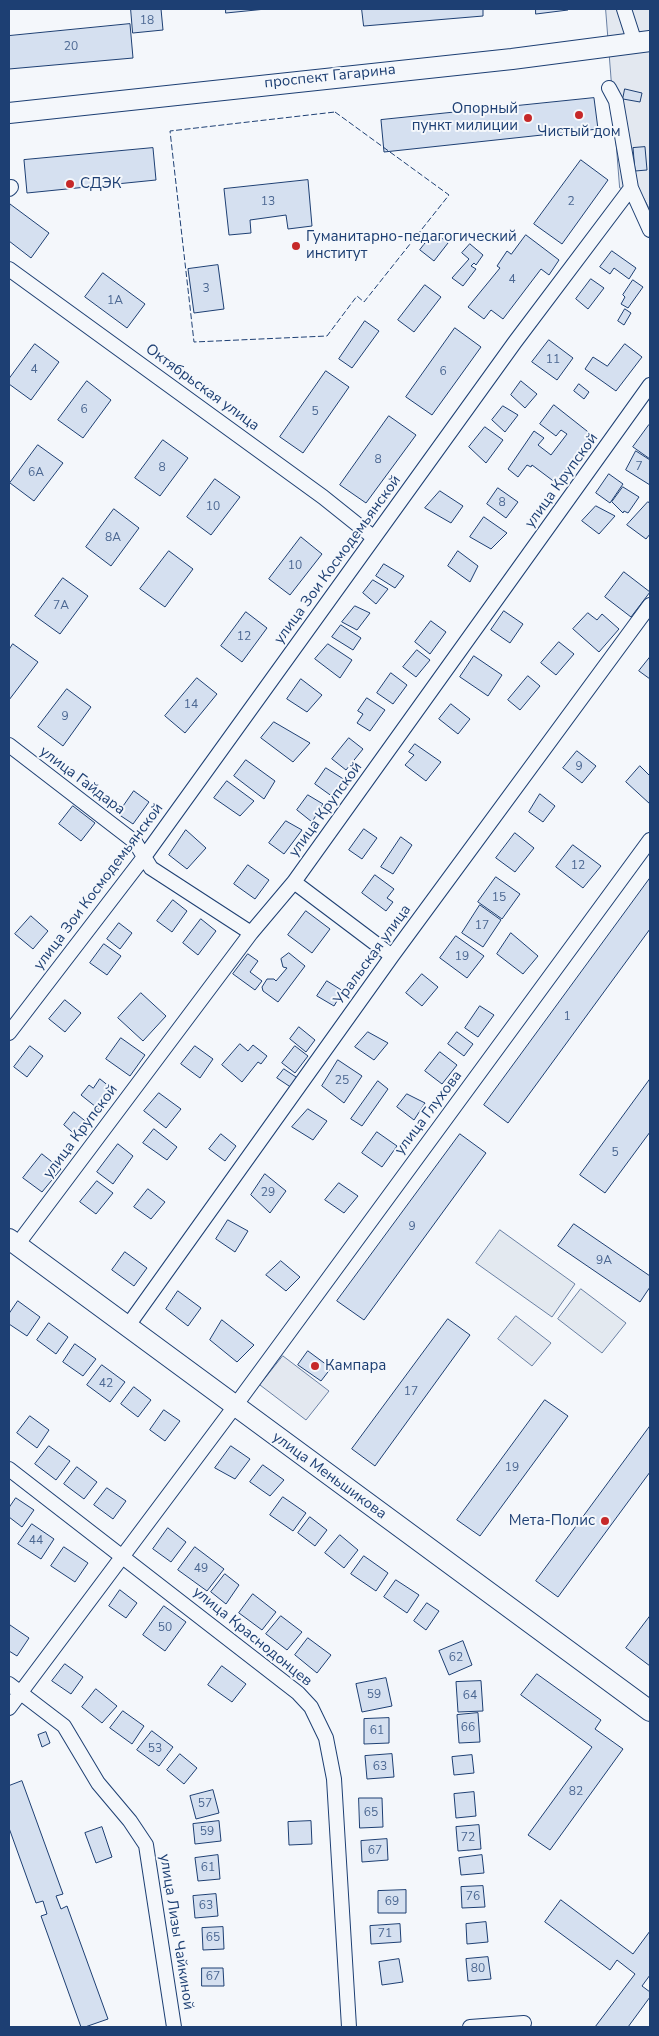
<!DOCTYPE html>
<meta charset="utf-8">
<style>
body{margin:0}
#map{position:relative;width:659px;height:2036px;overflow:hidden;background:#f4f7fb;font-family:"Nunito Sans",sans-serif}
canvas{display:block}
.frame{position:absolute;inset:0;border:10px solid #1d3f73;pointer-events:none}
</style>
<div id="map">
<canvas width="659" height="2036"></canvas>
<div class="frame"></div>
</div>
<script>
const ctx = document.querySelector('canvas').getContext('2d');
ctx.lineJoin = 'round';
function fillPath(path, color) { ctx.fillStyle = color; ctx.fill(path, 'evenodd'); }
function stroke(path, color, width, dash) { ctx.strokeStyle = color; ctx.lineWidth = width; ctx.lineCap = dash ? 'butt' : 'round'; ctx.setLineDash(dash || []); ctx.stroke(path); }
function write(font, color, halo, rows, align = 'center') {
  ctx.font = font + ' "Nunito Sans",sans-serif'; ctx.lineWidth = 4; ctx.setLineDash([]); ctx.textBaseline = 'middle'; ctx.strokeStyle = halo; ctx.fillStyle = color; for (const [text, x, y, turn = 0] of rows) {
    ctx.save(); ctx.translate(x, y); ctx.rotate((+turn || 0) * Math.PI / 180); ctx.textAlign = isNaN(turn) ? turn : align; if (halo) ctx.strokeText(text, 0, 0); ctx.fillText(text, 0, 0); ctx.restore();
  }
}
const green = new Path2D(`
 M500 1230 575 1284 552 1317 476 1263Z
 M581 1289 626 1323 602 1353 558 1319Z`);
const parking = new Path2D(`
 M606 9H650V210L643 197 620 188Z
 M516 1316 551 1343 532 1366 498 1339Z
 M283 1356 329 1391 306 1420 260 1385Z`);
const building = new Path2D(`
 M131 9H161L163 30 133 33Z
 M226 9H266L226 13Z
 M362 9H483V16L364 26Z
 M536 9H568V10L536 14Z
 M130 24 133 58 9 69V36Z
 M625 89 642 93 640 102 623 99Z
 M594 98 598 129 384 152 381 120Z
 M645 147 647 170 635 171 633 148Z
 M153 148 156 180 27 193 24 160Z
 M581 160 608 180 562 244 534 224Z
 M308 180 312 226 288 229 286 215 250 220 251 233 229 235 224 189Z
 M10 204 49 233 31 258 9 241Z
 M434 232 448 243 434 261 420 250Z
 M526 235 559 260 549 275 541 269 503 319 491 310 484 319 468 307 500 268 497 266 507 251 511 254Z
 M470 244 483 255 476 265 474 263 471 266 476 269 463 286 452 278 469 259 462 253Z
 M612 251 636 268 629 279 614 268 610 274 600 267Z
 M218 265 224 309 194 313 188 269Z
 M103 273 145 304 127 328 85 297Z
 M591 279 604 288 588 309 576 299Z
 M633 280 643 287 628 308 621 304 625 297 623 295Z
 M425 285 441 297 414 332 398 320Z
 M625 309 631 313 624 325 618 321Z
 M365 321 379 331 352 368 339 359Z
 M455 328 481 347 432 415 406 397Z
 M549 340 573 358 557 380 532 362Z
 M35 344 59 362 31 400 9 384V379Z
 M625 344 642 357 616 391 585 369 593 357 607 366Z
 M326 371 349 387 303 453 280 437Z
 M87 381 111 400 83 438 58 420Z
 M521 381 537 394 525 408 511 395Z
 M579 384 589 392 584 399 574 391Z
 M554 405 592 435 556 483 532 465 531 467 527 465 518 477 508 469 534 431 544 438 538 445 551 455 567 434 561 430 556 436 540 424Z
 M503 406 518 415 505 432 492 420Z
 M389 416 416 435 366 503 340 485Z
 M649 425 650 426V459L633 447Z
 M485 427 503 440 486 463 469 447Z
 M163 440 188 458 160 496 135 478Z
 M38 445 63 463 34 501 10 483Z
 M636 451 650 460V485L626 470Z
 M609 474 623 484 610 503 596 493Z
 M215 479 240 497 211 535 187 517Z
 M623 487 639 497 628 513 624 511 623 513 612 502Z
 M498 488 518 502 506 518 487 504Z
 M440 491 463 506 451 523 425 508Z
 M648 502 650 503V534L646 539 627 525Z
 M596 506 615 516 599 534 582 521Z
 M114 509 139 528 111 566 86 547Z
 M484 517 507 533 491 549 470 537Z
 M301 537 322 554 290 595 269 579Z
 M169 551 193 569 165 607 140 589Z
 M458 551 478 566 470 582 448 566Z
 M384 564 404 576 395 588 376 576Z
 M624 572 650 592 631 617 605 597Z
 M63 578 88 596 60 634 35 616Z
 M373 580 388 589 376 604 363 593Z
 M355 606 370 613 357 630 342 622Z
 M504 611 523 624 510 643 491 630Z
 M246 612 267 628 242 662 221 646Z
 M588 613 597 620 602 614 619 629 599 652 573 629Z
 M431 621 446 632 430 654 415 642Z
 M341 625 361 638 353 650 332 637Z
 M559 642 574 654 556 675 541 663Z
 M13 644 38 662 9 700V650Z
 M328 644 352 660 340 678 315 659Z
 M417 650 430 660 416 677 403 667Z
 M474 656 502 675 488 696 460 677Z
 M650 657V679L639 671Z
 M391 673 407 685 393 704 377 693Z
 M528 676 540 686 520 710 508 700Z
 M197 678 217 694 185 733 165 716Z
 M301 679 322 695 307 712 287 699Z
 M67 689 91 707 63 746 38 727Z
 M367 698 385 710 370 731 357 723 363 714 358 711Z
 M451 704 470 719 458 734 439 719Z
 M274 722 310 743 293 762 261 738Z
 M349 738 363 749 346 770 332 759Z
 M415 744 441 762 426 781 405 765 414 755 409 752Z
 M577 751 596 766 582 783 563 768Z
 M246 760 275 781 264 799 234 776Z
 M640 766 650 776V804L626 782Z
 M326 768 345 780 333 797 315 784Z
 M227 781 254 801 240 816 214 798Z
 M134 791 149 802 133 824 118 814Z
 M540 794 555 806 543 822 529 812Z
 M308 795 323 804 312 822 297 810Z
 M73 806 95 823 81 841 59 824Z
 M286 821 302 830 284 854 269 843Z
 M364 829 377 838 362 859 349 850Z
 M186 830 206 848 187 869 169 855Z
 M515 833 534 848 515 872 496 858Z
 M401 837 412 845 393 874 381 867Z
 M573 845 601 866 583 888 556 867Z
 M248 865 269 880 255 899 234 884Z
 M375 875 394 889 387 898 393 902 386 911 362 893Z
 M496 877 520 894 502 919 478 902Z
 M650 878V929L508 1123 484 1105Z
 M173 900 187 911 172 932 157 921Z
 M480 905 501 920 483 947 462 933Z
 M306 911 330 929 312 953 288 935Z
 M31 916 48 931 33 949 15 934Z
 M201 919 216 931 198 955 183 943Z
 M119 923 132 933 120 949 107 939Z
 M511 933 538 956 523 974 497 954Z
 M456 936 484 956 467 978 440 958Z
 M104 944 121 956 107 975 90 963Z
 M289 953 305 966 278 1002 263 991 262 987 267 979H274L276 981 287 968 283 967 281 959Z
 M248 954 258 961 250 972 262 981 255 990 233 974Z
 M422 974 438 987 422 1006 406 993Z
 M327 981 343 991 334 1006 317 996Z
 M141 993 166 1016 143 1041 118 1018Z
 M65 1000 81 1013 65 1032 49 1019Z
 M480 1006 494 1015 478 1037 465 1028Z
 M299 1027 315 1040 306 1052 290 1039Z
 M368 1032 388 1043 374 1060 355 1047Z
 M457 1032 473 1044 464 1056 448 1044Z
 M121 1038 145 1055 130 1076 106 1059Z
 M240 1044 248 1051 253 1045 267 1056 261 1064 258 1062 242 1082 222 1065Z
 M30 1046 43 1056 27 1077 14 1067Z
 M195 1046 213 1059 200 1078 181 1064Z
 M295 1046 308 1056 295 1073 282 1063Z
 M440 1052 457 1065 442 1084 425 1071Z
 M338 1060 362 1076 344 1103 322 1086Z
 M284 1069 299 1079 292 1088 277 1078Z
 M100 1079 115 1091 101 1111 81 1095 89 1085 93 1088Z
 M650 1079V1132L605 1193 580 1175Z
 M378 1081 388 1089 362 1126 351 1119Z
 M159 1093 181 1109 166 1128 144 1111Z
 M407 1094 425 1103 414 1120 397 1107Z
 M308 1109 327 1121 313 1140 292 1127Z
 M74 1112 89 1124 78 1137 64 1125Z
 M154 1129 177 1147 167 1160 143 1143Z
 M377 1132 397 1146 382 1167 362 1153Z
 M221 1134 236 1146 225 1161 209 1149Z
 M460 1134 486 1153 364 1320 337 1301Z
 M118 1144 133 1156 113 1184 97 1172Z
 M42 1154 61 1169 42 1192 23 1178Z
 M265 1174 286 1191 270 1213 251 1195Z
 M97 1181 113 1193 96 1214 80 1202Z
 M339 1183 358 1196 344 1213 325 1200Z
 M148 1189 165 1202 151 1219 134 1207Z
 M228 1220 248 1231 235 1252 216 1239Z
 M574 1224 650 1276V1287L640 1302 558 1246Z
 M125 1252 147 1268 134 1286 112 1270Z
 M281 1261 300 1277 286 1291 266 1275Z
 M178 1291 201 1308 188 1326 166 1309Z
 M18 1301 40 1317 27 1336 9 1324V1314Z
 M448 1319 470 1335 375 1466 352 1449Z
 M222 1320 254 1345 237 1362 210 1340Z
 M49 1323 68 1337 56 1354 37 1340Z
 M75 1344 96 1359 83 1376 63 1362Z
 M308 1351 331 1368 321 1381 298 1365Z
 M102 1365 125 1382 110 1402 87 1385Z
 M134 1387 151 1400 138 1417 121 1404Z
 M545 1400 568 1416 480 1536 457 1520Z
 M164 1410 180 1421 165 1441 150 1430Z
 M30 1416 49 1430 37 1448 17 1433Z
 M650 1426V1472L558 1597 536 1581Z
 M49 1446 70 1461 56 1480 35 1464Z
 M231 1446 250 1459 235 1479 215 1468Z
 M263 1465 284 1480 270 1496 250 1482Z
 M77 1467 97 1482 84 1499 64 1484Z
 M107 1488 126 1501 113 1519 94 1505Z
 M283 1497 306 1513 293 1531 270 1515Z
 M16 1498 34 1510 22 1527 9 1517V1508Z
 M310 1517 327 1530 315 1546 298 1533Z
 M32 1524 54 1539 41 1559 18 1544Z
 M168 1528 186 1542 171 1562 153 1549Z
 M340 1535 358 1550 344 1568 325 1553Z
 M64 1547 88 1563 75 1582 51 1566Z
 M195 1547 224 1569 207 1591 178 1570Z
 M364 1556 388 1573 376 1591 351 1574Z
 M225 1574 239 1585 226 1604 211 1592Z
 M396 1580 419 1595 407 1613 384 1597Z
 M120 1590 137 1603 126 1618 109 1606Z
 M253 1594 276 1612 262 1630 239 1613Z
 M427 1603 439 1611 426 1630 414 1621Z
 M164 1606 186 1622 165 1651 143 1635Z
 M281 1616 302 1632 287 1650 266 1634Z
 M650 1616V1666L626 1648Z
 M10 1625 29 1638 17 1656 9 1651Z
 M308 1638 331 1655 317 1673 295 1655Z
 M463 1641 472 1665 449 1675 439 1651Z
 M65 1664 83 1677 71 1694 52 1681Z
 M222 1666 246 1684 232 1702 208 1685Z
 M537 1674 601 1720 595 1729 623 1749 550 1850 528 1835 592 1747 521 1695Z
 M386 1678 392 1706 362 1712 356 1684Z
 M481 1681 483 1711 458 1712 456 1682Z
 M96 1689 117 1706 102 1723 82 1707Z
 M123 1711 144 1726 132 1744 110 1728Z
 M478 1713 480 1742 459 1743 457 1715Z
 M389 1718V1743L364 1744V1719Z
 M152 1731 173 1747 159 1766 137 1750Z
 M46 1732 50 1743 42 1747 38 1735Z
 M180 1754 197 1768 184 1784 167 1770Z
 M392 1754 394 1777 367 1779 365 1756Z
 M472 1755 474 1773 454 1775 452 1757Z
 M22 1781 63 1894 56 1896 61 1909 67 1906 108 2019 85 2027H81L41 1916 47 1914 43 1901 36 1903 9 1828V1786Z
 M213 1790 219 1813 196 1819 190 1796Z
 M474 1792 476 1816 456 1818 454 1794Z
 M359 1798H382L383 1827 360 1828Z
 M219 1821 221 1841 195 1844 193 1824Z
 M311 1821 312 1844 289 1845 288 1822Z
 M479 1825 481 1849 458 1851 456 1827Z
 M102 1827 112 1857 96 1863 85 1833Z
 M387 1839 388 1860 362 1862 361 1841Z
 M218 1855 220 1879 198 1881 195 1858Z
 M482 1855 484 1873 461 1875 459 1858Z
 M483 1886 485 1907 462 1908 461 1887Z
 M406 1890V1913H378V1891Z
 M216 1894 218 1916 195 1918 193 1896Z
 M561 1900 633 1954 650 1931V1975L642 1986 650 1992V1997L628 2027H595L635 1974 617 1960 610 1970 545 1922Z
 M486 1922 488 1942 467 1944 466 1924Z
 M400 1924 401 1942 371 1944 370 1926Z
 M223 1927 224 1949 203 1950 202 1928Z
 M488 1957 491 1979 468 1981 466 1959Z
 M399 1959 403 1982 382 1985 379 1962Z
 M202 1968H223L224 1986H202Z`);
const street = new Path2D(`
 M624 9 635 43
 M631 188 650 230
 M9 189 11 187
 M9 269 323 497 373 537
 M9 745 135 842 151 868 251 933
 M294 882 392 956
 M9 1033 144 857 515 342 631 188 616 101 609 88
 M17 1245 251 933 294 882 650 385
 M127 1327 392 956 650 605
 M9 1469 298 1693 311 1707 326 1738 334 1779 349 2027
 M9 1684 64 1726 98 1783 130 1821 146 1845 174 2027
 M9 1708 235 1406 650 840
 M470 2027 524 2023`);
const secondary = new Path2D(`
 M9 113 512 59 650 41
 M9 1239 650 1711`);
const fence = new Path2D(`
 M335 112 449 195 364 302 357 296 327 336 194 342 170 131Z`);
const markers = [
 [579,115,5,"#c62828"],
 [528,118,5,"#c62828"],
 [70,184,5,"#c62828"],
 [296,246,5,"#c62828"],
 [315,1366,5,"#c62828"],
 [605,1521,5,"#c62828"]
];
const numberNames = [
 ["18",147,21],
 ["20",71,47],
 ["13",268,202],
 ["2",571,202],
 ["4",512,280],
 ["3",206,289],
 ["1А",115,301],
 ["11",553,360],
 ["4",34,370],
 ["6",443,372],
 ["6",84,410],
 ["5",315,412],
 ["8",378,460],
 ["7",639,467],
 ["8",162,468],
 ["6А",36,473],
 ["8",502,503],
 ["10",213,507],
 ["8А",113,538],
 ["10",295,566],
 ["7А",61,606],
 ["12",244,637],
 ["14",191,705],
 ["9",65,717],
 ["9",579,767],
 ["12",578,866],
 ["15",499,898],
 ["17",482,926],
 ["19",462,957],
 ["1",567,1017],
 ["25",342,1081],
 ["5",615,1153],
 ["29",268,1193],
 ["9",412,1227],
 ["9А",604,1261],
 ["42",106,1384],
 ["17",411,1392],
 ["19",512,1468],
 ["44",36,1541],
 ["49",201,1569],
 ["50",165,1628],
 ["62",456,1658],
 ["59",374,1695],
 ["64",470,1696],
 ["66",468,1728],
 ["61",377,1731],
 ["53",155,1749],
 ["63",380,1767],
 ["82",576,1792],
 ["57",205,1804],
 ["65",371,1813],
 ["59",207,1832],
 ["72",468,1838],
 ["67",375,1851],
 ["61",208,1868],
 ["76",473,1897],
 ["69",392,1902],
 ["63",206,1906],
 ["71",385,1934],
 ["65",213,1938],
 ["80",478,1969],
 ["67",213,1977]
];
const streetNames = [
 ["проспект Гагарина",330,77,-6],
 ["Октябрьская улица",202,388,36],
 ["улица Крупской",562,481,-54],
 ["улица Зои Космодемьянской",338,560,-54],
 ["улица Гайдара",82,781,37],
 ["улица Крупской",326,810,-54],
 ["улица Зои Космодемьянской",99,887,-53],
 ["Уральская улица",373,955,-54],
 ["улица Глухова",429,1113,-53],
 ["улица Крупской",81,1132,-53],
 ["улица Меньшикова",329,1476,36],
 ["улица Краснодонцев",252,1637,39],
 ["улица Лизы Чайкиной",176,1932,81]
];
const poiNames = [
 ["Опорный",518,109,"right"],
 ["пункт милиции",518,126,"right"],
 ["Чистый дом",579,132,"center"],
 ["СДЭК",80,184],
 ["Гуманитарно-педагогический",306,237],
 ["институт",306,254],
 ["Кампара",325,1366],
 ["Мета-Полис",595,1521,"right"]
];
fillPath(green, '#e3e9f0');
stroke(green, '#687fa3', 1);
fillPath(parking, '#e3e8f0');
stroke(parking, '#687fa3', 1);
fillPath(building, '#d5e0f0');
stroke(building, '#1d3f73', 1);
stroke(street, '#1d3f73', 16);
stroke(secondary, '#1d3f73', 22);
stroke(street, '#f4f7fb', 14);
stroke(secondary, '#f4f7fb', 20);
stroke(fence, '#1d3f73', 1, [6, 2.5]);
for (const [x, y, r, color] of markers) { const dot = new Path2D(); dot.arc(x, y, r, 0, 2 * Math.PI); ctx.fillStyle = color; ctx.fill(dot); stroke(dot, '#f4f7fb', 2); }
write('12px', '#4b6792', null, numberNames);
write('15px', '#1d3f73', '#f4f7fb', streetNames);
write('15px', '#1d3f73', '#f4f7fb', poiNames, 'left');
</script>
